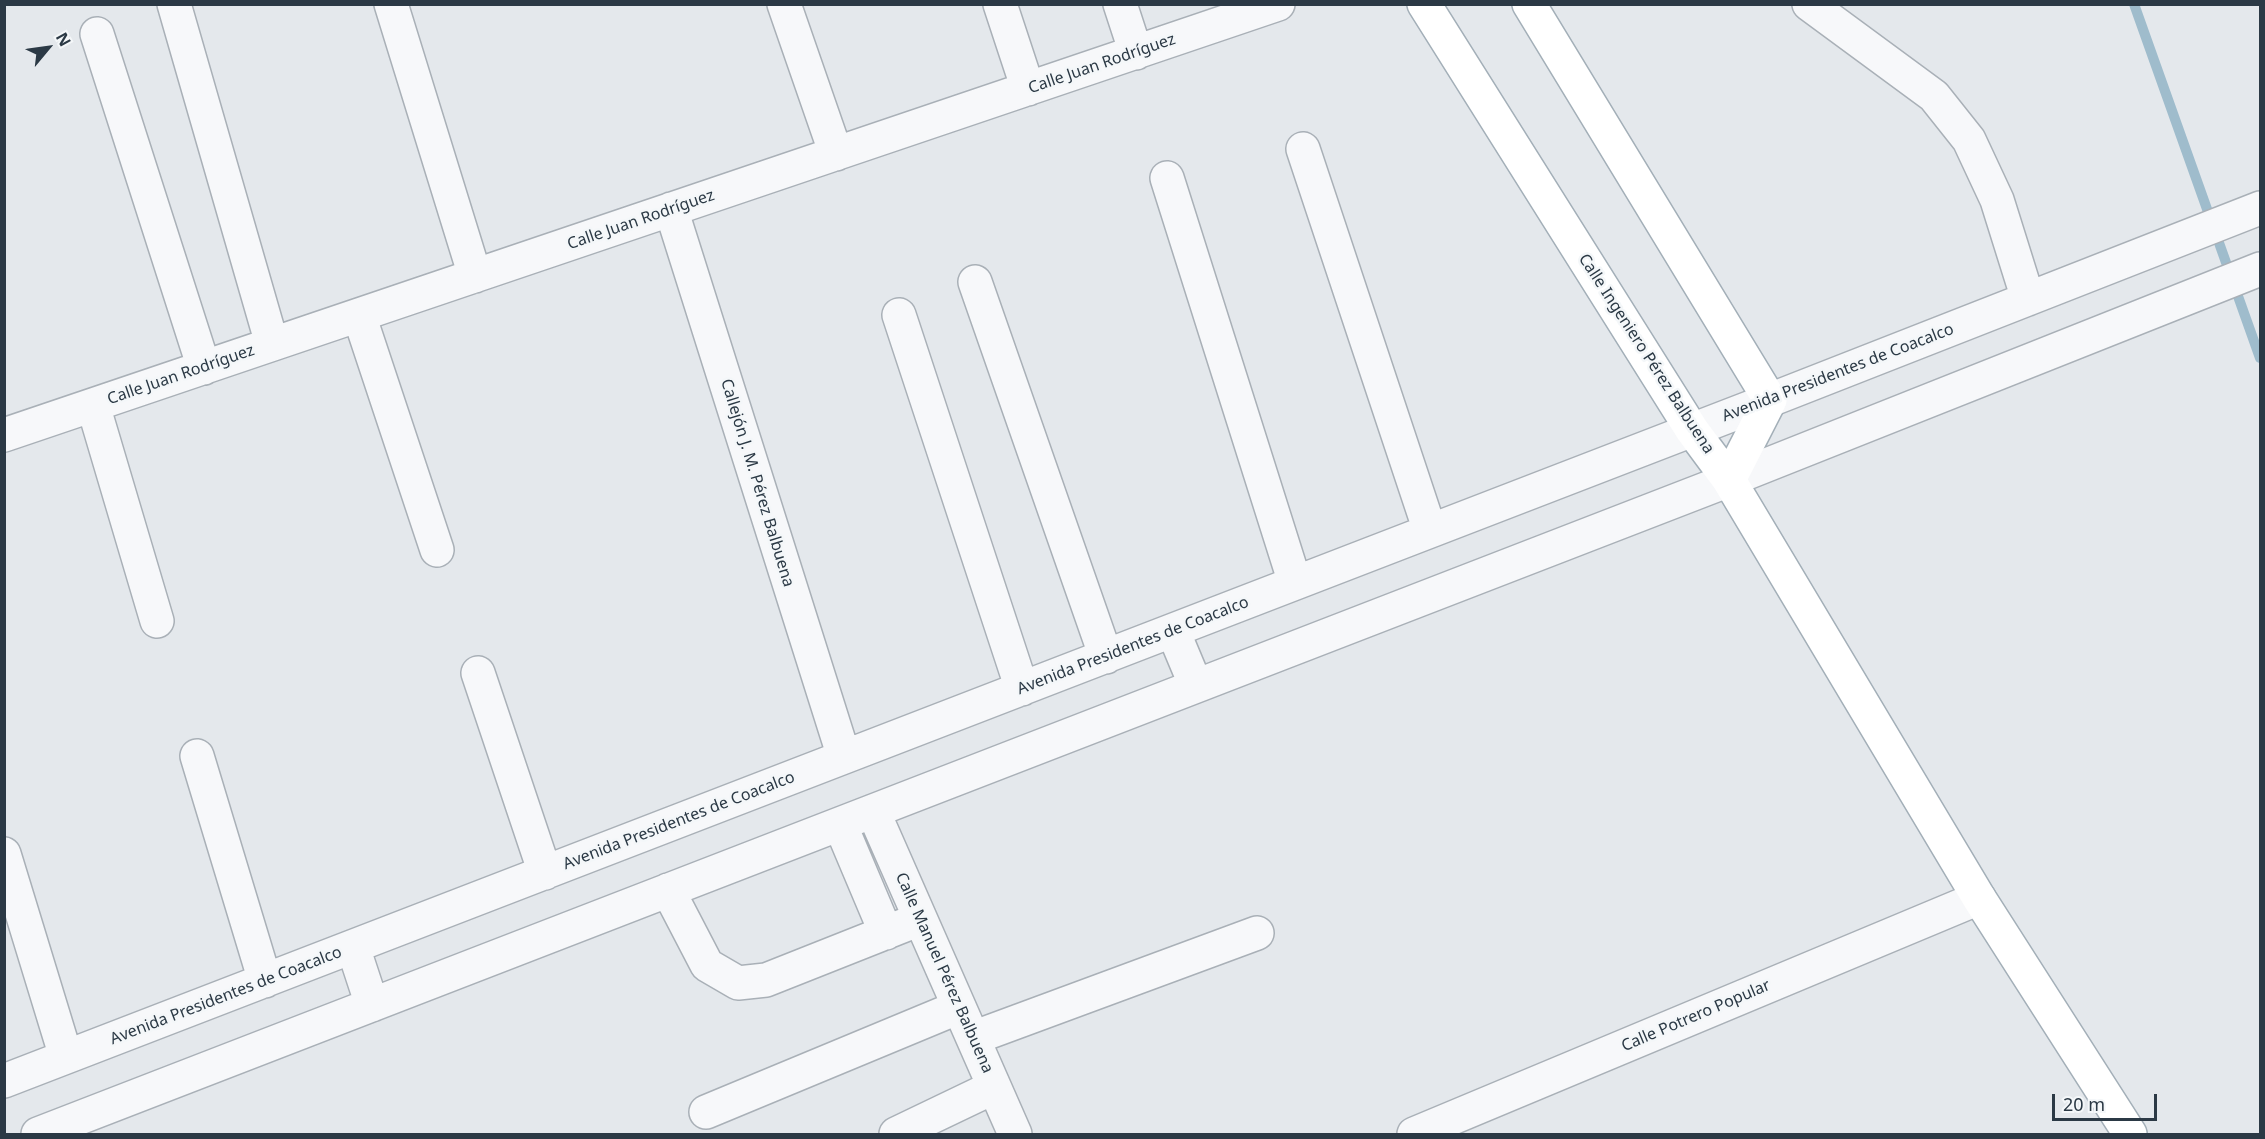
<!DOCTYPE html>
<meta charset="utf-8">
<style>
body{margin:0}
#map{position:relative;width:2265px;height:1139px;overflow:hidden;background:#e4e8ec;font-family:"Noto Sans",sans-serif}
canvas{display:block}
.frame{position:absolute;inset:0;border:6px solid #2b3945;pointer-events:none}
.north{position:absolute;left:18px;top:18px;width:60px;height:60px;-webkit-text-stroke:4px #f4f7f9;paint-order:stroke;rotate:61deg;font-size:16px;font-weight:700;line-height:24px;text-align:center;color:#2b3945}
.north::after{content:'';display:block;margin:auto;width:21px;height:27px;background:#2b3945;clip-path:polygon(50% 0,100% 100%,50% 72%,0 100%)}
.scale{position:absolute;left:2052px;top:1094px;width:105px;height:27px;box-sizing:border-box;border:3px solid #2b3945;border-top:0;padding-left:8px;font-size:18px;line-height:21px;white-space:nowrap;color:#2b3945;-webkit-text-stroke:4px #f4f7f9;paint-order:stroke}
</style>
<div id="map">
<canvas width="2265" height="1139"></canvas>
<div class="frame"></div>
<div class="north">N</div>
<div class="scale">20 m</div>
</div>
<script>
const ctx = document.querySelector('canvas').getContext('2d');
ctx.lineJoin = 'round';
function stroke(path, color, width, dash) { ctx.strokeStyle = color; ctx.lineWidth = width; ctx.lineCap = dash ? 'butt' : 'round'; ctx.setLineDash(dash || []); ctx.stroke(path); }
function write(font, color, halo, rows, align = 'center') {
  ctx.font = font + ' "Noto Sans",sans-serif'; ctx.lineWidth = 5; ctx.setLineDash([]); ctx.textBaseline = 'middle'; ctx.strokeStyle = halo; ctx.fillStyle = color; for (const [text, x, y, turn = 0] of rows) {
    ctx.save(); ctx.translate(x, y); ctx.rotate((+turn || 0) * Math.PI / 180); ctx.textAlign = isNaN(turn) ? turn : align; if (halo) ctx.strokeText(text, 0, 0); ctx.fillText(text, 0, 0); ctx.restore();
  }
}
const stream = new Path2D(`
 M2134 4 2260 358`);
const minor = new Path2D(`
 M174 4 272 344
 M391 4 475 276
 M784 4 836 154
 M1000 4 1028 89
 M1120 4 1136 53
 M1809 4 1934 96 1969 140 1997 200 2028 299
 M97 34 204 368
 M1303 149 1430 531
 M1167 178 1295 583
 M671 209 844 757
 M975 282 1106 657
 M359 315 437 550
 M899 315 1022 689
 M93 405 157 621
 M4 435 1278 4
 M1173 631 1196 686
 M478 673 545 873
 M197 756 265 981
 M873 811 1015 1134
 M840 824 886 933
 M4 854 66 1057
 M668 890 707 965 738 983 766 980 920 919
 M353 947 372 1005
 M973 1038 1257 933
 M4 1081 1770 400 2260 208
 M706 1112 959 1007
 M38 1134 1729 480 2260 269
 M896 1134 994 1087
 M1414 1134 1979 898`);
const major = new Path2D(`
 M1424 4 1692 430 1729 480 1979 898 2130 1134
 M1529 4 1770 400 1729 480`);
const streetNames = [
 ["Calle Juan Rodríguez",1102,64,-19],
 ["Calle Juan Rodríguez",641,220,-19],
 ["Calle Ingeniero Pérez Balbuena",1646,354,57],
 ["Avenida Presidentes de Coacalco",1838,373,-21],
 ["Calle Juan Rodríguez",181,375,-19],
 ["Callejón J. M. Pérez Balbuena",757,483,73],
 ["Avenida Presidentes de Coacalco",1133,646,-21],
 ["Avenida Presidentes de Coacalco",679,821,-21],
 ["Calle Manuel Pérez Balbuena",944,973,66],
 ["Avenida Presidentes de Coacalco",226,996,-21],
 ["Calle Potrero Popular",1696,1016,-23]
];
stroke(stream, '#9fbccc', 10);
stroke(minor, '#a9b0b7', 36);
stroke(major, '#a3afb8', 36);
stroke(minor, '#f7f8fa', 33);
stroke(major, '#fff', 33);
write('16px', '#2b3945', '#f4f7f9', streetNames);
</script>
